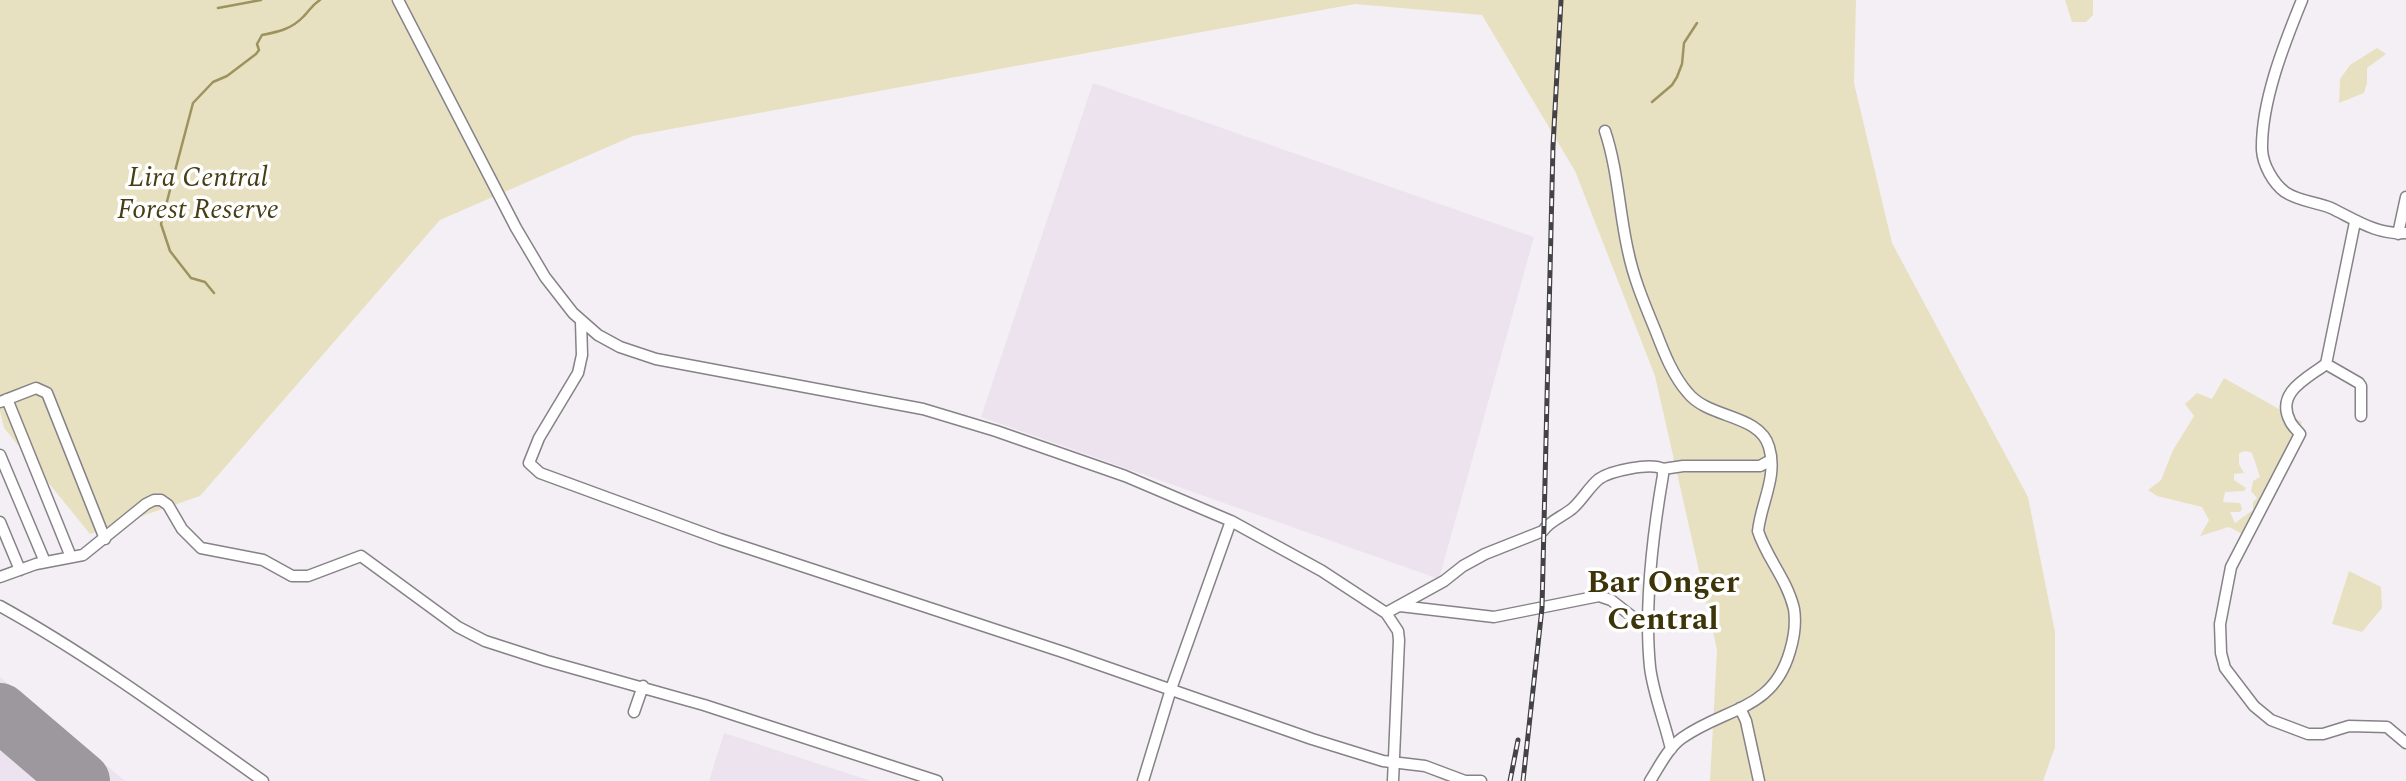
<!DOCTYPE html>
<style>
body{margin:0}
canvas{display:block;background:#f3eff5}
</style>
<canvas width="2406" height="781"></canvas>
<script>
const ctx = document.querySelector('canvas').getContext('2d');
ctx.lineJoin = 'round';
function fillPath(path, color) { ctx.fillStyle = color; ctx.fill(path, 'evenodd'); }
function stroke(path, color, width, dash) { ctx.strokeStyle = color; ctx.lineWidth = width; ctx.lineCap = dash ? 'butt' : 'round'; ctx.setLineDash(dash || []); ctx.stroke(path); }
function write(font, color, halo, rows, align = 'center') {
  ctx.font = font + ' Spectral,serif'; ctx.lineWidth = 7; ctx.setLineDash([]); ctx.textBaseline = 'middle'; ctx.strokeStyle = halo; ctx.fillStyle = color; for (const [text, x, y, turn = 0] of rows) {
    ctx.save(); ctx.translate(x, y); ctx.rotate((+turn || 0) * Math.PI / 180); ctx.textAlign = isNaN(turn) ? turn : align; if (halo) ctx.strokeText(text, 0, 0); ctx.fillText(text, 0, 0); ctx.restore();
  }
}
const built = new Path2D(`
 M1093 83 1534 237 1439 579 981 417Z
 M0 677 125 781H0Z
 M724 733 871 781H709Z`);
const green = new Path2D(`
 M0 0H1856L1854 83 1892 243 2028 497 2055 632V747L2043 781H1710L1717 650 1655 376 1575 171 1482 15 1355 4 633 136 440 220 200 496 90 534 4 428 0 411Z
 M2065 0H2093V15L2086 22H2072Z
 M2377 48 2386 54 2367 68V83L2364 93 2339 103 2340 79 2350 65Z
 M2224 378 2302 422 2244 535 2229 527 2200 536 2209 520 2202 507 2157 496 2148 490 2161 480 2173 450 2194 416 2185 404 2197 393 2212 399ZM2246 451 2252 453 2260 477 2253 481 2251 491 2257 498 2253 502V510L2235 523 2230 512H2240L2242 509 2240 503 2223 502 2225 492 2244 491 2246 488 2234 480V474L2244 473 2239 464V453Z
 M2349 571 2381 587 2382 608 2362 632 2332 624Z`);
const stream = new Path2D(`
 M218 8 261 0
 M1652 102 1672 85 1677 77 1682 64 1684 43 1697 23
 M214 293 205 282 191 278 170 251 161 224 193 103 213 82 227 76 256 54 259 50 257 44 262 35C278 32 292 29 304 16 310 10 312 5 320 0`);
const runway = new Path2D(`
 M0 712 81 781`);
const minor = new Path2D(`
 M398 0 516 228 545 277 573 313 598 335 620 347 656 359 923 409 996 431 1125 476 1231 521 1322 571 1386 613 1398 631 1399 640 1393 781
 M2302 0C2284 44 2261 102 2262 150 2263 165 2273 183 2285 192 2298 201 2316 202 2331 208 2356 220 2377 235 2406 233
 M1605 131C1618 170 1619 211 1628 251 1634 280 1645 305 1656 332 1664 353 1673 376 1688 393 1709 419 1760 414 1769 447 1778 476 1761 503 1758 531 1766 557 1787 579 1794 609 1796 622 1794 638 1790 651 1773 711 1726 707 1682 738 1668 748 1659 767 1650 781
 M2355 222 2326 364C2308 378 2275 392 2290 421 2292 426 2297 430 2300 434L2231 567 2220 624 2221 653 2225 668 2254 706 2271 720 2308 734H2323L2349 726 2387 727 2406 743
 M2398 234 2406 197
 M581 321 582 355 578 373 539 438 529 463 540 473 720 539 1066 653 1312 739 1383 761 1425 766 1465 781H1481
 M2326 364 2359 383 2361 386V416
 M7 399 71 557
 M0 402 36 388 47 393 105 539
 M0 455 45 562
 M1663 469 1683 466H1760L1771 460
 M0 522 20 570
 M0 577 36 564 83 555 146 504 154 500H161L168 505 182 529 201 548 263 560 292 576H308L361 556 458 627 485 641 547 661 704 705 937 781
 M0 606C92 657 177 720 263 781
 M1400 606 1494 617 1599 596 1611 600 1648 629
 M1386 613 1444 581 1463 566 1485 554 1543 531C1549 521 1564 516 1573 508 1583 499 1589 487 1599 479 1610 471 1651 462 1663 469V475C1653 533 1644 607 1650 667 1653 693 1665 723 1671 749
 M1740 708 1746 721 1759 781
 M634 712 643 686
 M1143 781 1171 689 1231 521`);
const rail = new Path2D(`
 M1510 781 1518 740
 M1523 781 1542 608 1553 146 1561 0`);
const parkNames = [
 ["Lira Central",198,181],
 ["Forest Reserve",198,213]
];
const quarterNames = [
 ["Bar Onger",1663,586],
 ["Central",1663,623]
];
fillPath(built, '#ece3ef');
fillPath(green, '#e8e1c1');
stroke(stream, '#9e925f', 2.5);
stroke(runway, '#9c989d', 58);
stroke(minor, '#868287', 13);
stroke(minor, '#fff', 10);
stroke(rail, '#444245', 5);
stroke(rail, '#fff', 2.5, [8]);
write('italic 28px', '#473e14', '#fff', parkNames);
write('bold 32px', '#3d3409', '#fff', quarterNames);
</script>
